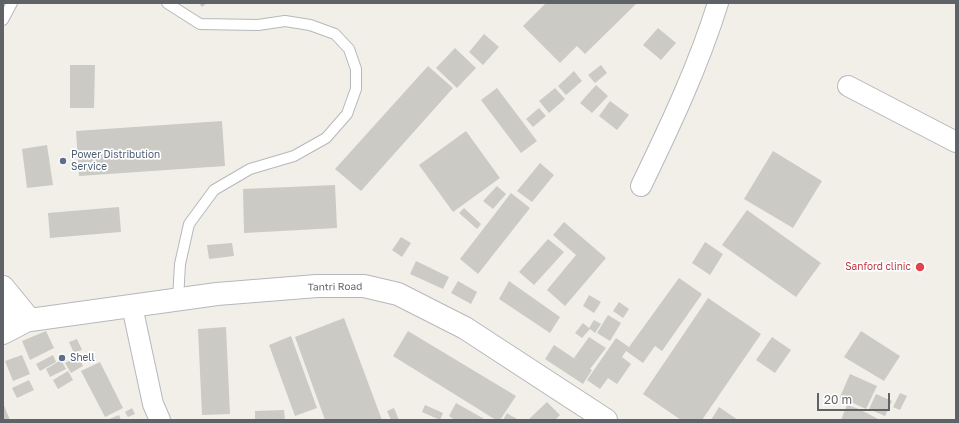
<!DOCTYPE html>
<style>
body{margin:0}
#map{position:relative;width:959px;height:423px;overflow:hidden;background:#f1efe8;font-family:"Golos Text",sans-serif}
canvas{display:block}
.frame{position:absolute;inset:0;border:4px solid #5f6368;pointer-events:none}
.scale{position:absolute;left:817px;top:393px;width:73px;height:18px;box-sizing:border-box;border:2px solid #5f6368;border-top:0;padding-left:5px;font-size:12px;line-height:14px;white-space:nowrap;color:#5f6368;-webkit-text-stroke:3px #fff;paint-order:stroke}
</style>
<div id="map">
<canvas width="959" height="423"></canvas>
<div class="frame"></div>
<div class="scale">20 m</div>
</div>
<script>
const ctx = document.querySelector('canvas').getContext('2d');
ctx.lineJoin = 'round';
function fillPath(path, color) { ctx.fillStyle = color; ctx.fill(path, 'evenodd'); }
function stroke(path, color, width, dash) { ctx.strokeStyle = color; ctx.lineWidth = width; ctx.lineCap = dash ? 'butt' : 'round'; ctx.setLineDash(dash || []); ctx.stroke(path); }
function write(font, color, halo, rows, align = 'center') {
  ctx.font = font + ' "Golos Text",sans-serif'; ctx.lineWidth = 3.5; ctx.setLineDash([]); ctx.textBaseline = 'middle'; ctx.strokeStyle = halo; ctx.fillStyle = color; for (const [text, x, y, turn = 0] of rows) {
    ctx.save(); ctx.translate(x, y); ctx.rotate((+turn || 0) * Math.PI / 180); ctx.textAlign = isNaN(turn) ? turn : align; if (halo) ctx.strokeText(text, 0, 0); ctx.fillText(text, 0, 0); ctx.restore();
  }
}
const building = new Path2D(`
 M199 3H207L202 7Z
 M546 3H637L585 54 577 46 560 63 523 26Z
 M658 28 676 43 661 60 643 45Z
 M484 34 499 47 483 65 469 52Z
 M455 48 476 68 457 88 436 68Z
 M70 65H95L94 108H70Z
 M601 65 607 73 595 83 588 75Z
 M428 66 453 88 361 191 335 169Z
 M574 71 582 81 566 95 558 86Z
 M596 85 608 96 592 113 580 103Z
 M497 88 537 141 521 153 481 100Z
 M555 88 565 99 549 113 539 101Z
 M610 101 629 115 617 130 599 116Z
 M539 108 546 116 533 127 526 119Z
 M222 121 225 166 79 176 76 131Z
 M466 131 500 178 453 212 419 165Z
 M47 145 53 185 27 188 22 149Z
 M773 151 822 181 793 228 744 199Z
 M540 163 554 175 532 202 517 191Z
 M335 185 337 228 244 233 243 189Z
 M497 186 506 194 493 209 483 201Z
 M511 193 530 208 478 274 460 259Z
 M119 207 121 232 50 238 48 213Z
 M464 208 481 224 477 229 459 213Z
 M747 210 821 263 796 297 722 245Z
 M564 222 606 258 565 306 547 290 576 255 553 235Z
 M401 237 411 243 402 257 392 250Z
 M548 239 564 252 534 285 519 272Z
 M705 242 723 254 710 275 692 263Z
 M232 243 234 256 209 259 207 245Z
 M416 261 449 277 443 289 410 274Z
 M679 278 702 294 662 351 655 346 643 363 626 351 622 357 631 364 617 384 608 378 600 389 587 380 616 338 629 347Z
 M458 281 477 292 471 304 451 293Z
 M509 281 560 317 550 333 499 299Z
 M589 295 601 302 594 313 583 306Z
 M708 298 761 334 702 420H681L643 394Z
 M619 302 629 309 623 318 613 311Z
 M608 315 621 323 610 341 597 333Z
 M344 318 382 420H325L295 337Z
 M594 320 601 324 595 333 590 329 582 338 575 333 583 323 589 328Z
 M226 327 230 414 202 415 198 329Z
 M46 331 54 348 30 360 22 341Z
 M408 331 516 396 500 420H496L393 356Z
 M861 331 900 356 884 381 844 357Z
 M291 336 317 408 295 416 269 345Z
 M589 337 606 348 590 369 592 370 583 384 545 359 554 345 578 361 574 358Z
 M772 337 791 350 775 373 756 360Z
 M77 339 82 350 74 353 69 342Z
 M22 355 30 374 13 381 5 361Z
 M53 355 56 362 40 371 36 364Z
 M78 356 83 366 71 373 65 363Z
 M61 360 66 369 50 377 46 369Z
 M100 362 123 408 105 417 81 371Z
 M68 371 73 380 58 389 53 380Z
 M850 374 877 386 866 409 840 397Z
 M29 380 34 390 17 398 12 388Z
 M900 393 907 396 900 410 893 407Z
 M876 394 892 401 885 416 869 409Z
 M547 402 560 415 555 420H528Z
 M3 403 10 420H3Z
 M456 403 486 420H455L449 416Z
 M425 405 443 413 440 420 422 412Z
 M847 405 859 409 880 420H841Z
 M719 407 738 420H711Z
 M132 408 135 414 128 417 125 412Z
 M394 408 399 420H391L387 411Z
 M284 410 285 420H255V411Z
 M507 413 508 414 519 420H503Z
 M119 415 121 420H107Z`);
const service = new Path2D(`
 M167 3 200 24 258 25 285 21 310 25 335 34 349 49 356 69V89L347 114 326 138 294 156 250 169 214 190 189 224 180 264 178 299
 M3 20 12 3`);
const minor = new Path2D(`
 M848 86 956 142
 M641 186C670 126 698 67 718 3
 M132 306 153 404 160 420
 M3 334 30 320`);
const tertiary = new Path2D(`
 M3 287 30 320
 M3 315 30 320 217 294 317 286H364L398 294 465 328 606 420`);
const markers = [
 [63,161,4,"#5c6f8a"],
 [920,267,5,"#e0444e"],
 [62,358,4,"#5c6f8a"]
];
const serviceNames = [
 ["Power Distribution",71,155],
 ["Service",71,167],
 ["Shell",70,358]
];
const healthNames = [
 ["Sanford clinic",911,267]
];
const streetNames = [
 ["Tantri Road",335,287,-1]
];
fillPath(building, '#cccac5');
stroke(service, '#b5b8bc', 12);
stroke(minor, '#b5b8bc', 22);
stroke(tertiary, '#b5b8bc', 24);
stroke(service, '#fff', 10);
stroke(minor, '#fff', 20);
stroke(tertiary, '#fff', 22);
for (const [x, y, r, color] of markers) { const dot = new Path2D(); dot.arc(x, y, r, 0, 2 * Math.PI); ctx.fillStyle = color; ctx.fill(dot); stroke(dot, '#fff', 1.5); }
write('10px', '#4e5e75', '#fff', serviceNames, 'left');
write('10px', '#be3a42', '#fff', healthNames, 'right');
write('10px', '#5f6368', '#fff', streetNames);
</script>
